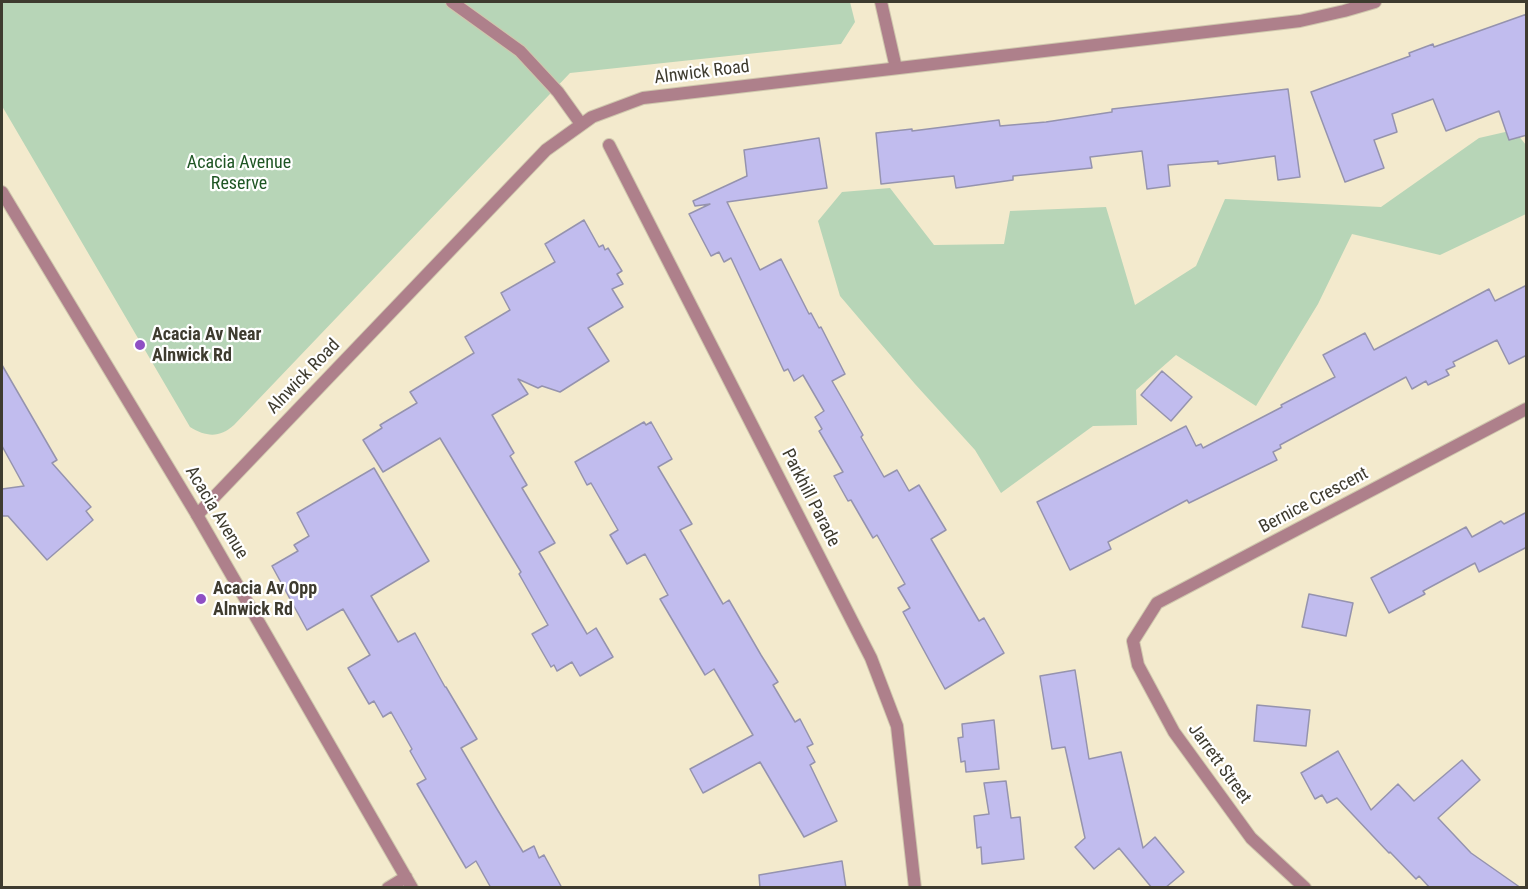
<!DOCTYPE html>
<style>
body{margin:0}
#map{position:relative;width:1528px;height:889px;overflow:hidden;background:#f3eacd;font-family:"Roboto Condensed",sans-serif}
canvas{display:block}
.frame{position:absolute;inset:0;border:3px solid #3e3b2f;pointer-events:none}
</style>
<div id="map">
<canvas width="1528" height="889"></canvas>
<div class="frame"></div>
</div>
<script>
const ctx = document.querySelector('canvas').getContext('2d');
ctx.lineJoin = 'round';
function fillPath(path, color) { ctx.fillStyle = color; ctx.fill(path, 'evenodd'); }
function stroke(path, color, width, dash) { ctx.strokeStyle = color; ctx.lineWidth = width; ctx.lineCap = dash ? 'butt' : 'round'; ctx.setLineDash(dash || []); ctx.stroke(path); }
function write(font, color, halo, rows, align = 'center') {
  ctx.font = font + ' "Roboto Condensed",sans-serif'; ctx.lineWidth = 4.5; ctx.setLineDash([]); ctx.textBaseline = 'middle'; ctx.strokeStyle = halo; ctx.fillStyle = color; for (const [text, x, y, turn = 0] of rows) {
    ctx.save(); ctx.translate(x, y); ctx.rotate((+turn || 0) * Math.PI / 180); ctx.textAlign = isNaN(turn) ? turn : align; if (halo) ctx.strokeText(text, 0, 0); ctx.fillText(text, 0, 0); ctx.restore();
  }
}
const green = new Path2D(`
 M2 2H850L855 22 841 44 570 73 234 425C220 438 206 437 190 427L2 106Z
 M1514 130 1526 145V214L1440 255 1352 234 1318 304 1256 406 1176 355 1136 390 1137 425 1093 426 1001 493 975 450 915 384 840 296 818 221 842 192 890 188 934 245 1004 244 1010 211 1106 207 1135 305 1196 266 1225 199 1381 207 1479 138Z`);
const building = new Path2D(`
 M1527 14V135L1509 140 1499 111 1446 131 1433 99 1392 114 1397 132 1374 140 1384 168 1345 182 1311 92 1410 56 1409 53 1433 44 1434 47Z
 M1288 89 1300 177 1278 180 1275 156 1218 164V161L1168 165 1170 186 1147 189 1142 151 1090 157 1092 168 1013 176V180L956 188 954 176 881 184 876 133 912 129V131L999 120 1000 126 1046 122 1112 112V109Z
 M819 138 827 188 727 202 760 270 781 259 809 314 811 313 819 328 821 327 845 374 832 381 863 435 861 437 884 477 897 470 909 491 919 485 946 530 931 539 979 621 984 618 1004 653 945 689 903 612 910 608 898 588 905 584 877 535 873 538 851 500 848 501 834 476 843 472 819 431 822 429 815 417 824 411 803 375 794 381 788 369 784 371 731 258 724 262 719 252 711 256 689 214 710 204 695 206 693 201 747 176 744 150Z
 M584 220 599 247 603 245 605 250 608 248 622 271 617 274 623 284 612 289 623 307 588 328 609 361 560 392 542 386 538 388 518 379 528 394 492 415 514 453 510 456 527 485 522 488 555 543 539 552 587 634 596 628 613 657 580 676 572 662 557 671 554 665 551 667 532 634 548 625 519 574 521 572 440 438 383 472 363 440 382 428 380 425 417 403 410 392 474 353 465 337 510 310 501 293 555 262 545 244Z
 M1527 285V355L1509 364 1497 340 1453 362 1455 366 1446 370 1449 375 1428 385 1426 381 1412 389 1406 377 1280 445 1281 448 1273 452 1277 460 1189 503 1187 500 1108 542 1111 549 1070 570 1037 502 1186 426 1196 446 1201 444 1203 448 1282 407 1281 405 1335 377 1323 355 1365 333 1374 350 1489 289 1495 301Z
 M2 365 57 460 52 463 91 507 86 511 93 520 47 560 8 516H2V489L24 486 2 446Z
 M1162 371 1192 397 1171 421 1141 395Z
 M644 422 646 425 651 422 672 459 658 467 692 524 680 530 723 604 729 600 761 655 778 682 773 685 795 722 800 719 813 744 807 747 815 762 810 765 837 821 804 837 760 762 703 793 690 769 753 735 714 669 705 675 660 599 668 595 645 554 627 564 610 535 618 530 591 483 587 485 575 462Z
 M374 468 429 561 371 596 398 642 415 633 445 687H446L477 739 461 748 497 809 523 852 534 846 539 858 544 855 562 888H491L476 861 466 868 417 784 426 779 410 751 412 749 391 712 383 717 374 701 369 704 348 668 370 655 343 609 307 630 272 566 298 551 294 545 309 536 297 513Z
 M1527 512V547L1479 572 1475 563 1423 591 1425 594 1389 613 1371 578 1466 527 1472 537 1501 521 1504 524Z
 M1309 594 1353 603 1346 636 1302 627Z
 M1075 670 1089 759 1121 752 1143 848 1155 837 1184 872 1165 888H1152L1119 848 1094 869 1075 847 1085 838 1065 747 1052 749 1040 676Z
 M1257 705 1310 710 1306 746 1254 741Z
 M994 720 999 769 966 772 965 761 961 762 958 738 963 737 962 724Z
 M1338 751 1371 810 1398 784 1414 801 1462 760 1480 780 1438 818 1471 853 1521 888H1430L1419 876 1416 879 1390 852 1389 853 1337 798 1327 803 1322 795 1315 799 1301 773Z
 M1006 781 1011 818 1020 817 1024 859 982 864 981 847 977 848 974 816 989 814 984 783Z
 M842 861 846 888H760L759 875Z`);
const service = new Path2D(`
 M452 2 520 51 558 92 581 124`);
const minor = new Path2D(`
 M881 2 896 68
 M609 145 871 658 897 726 915 888
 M197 515 412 888
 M388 888 406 877
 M1305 888 1251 838 1174 732 1138 665 1133 641 1157 603 1526 409`);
const tertiary = new Path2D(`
 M2 192 197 515 546 150 592 117 643 98 1300 21 1344 11 1375 2`);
const markers = [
 [140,345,6,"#8f4fc4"],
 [201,599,6,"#8f4fc4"]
];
const streetNames = [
 ["Alnwick Road",702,73,-7],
 ["Alnwick Road",304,377,-46],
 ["Parkhill Parade",810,498,63],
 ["Bernice Crescent",1314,501,-28],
 ["Acacia Avenue",216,513,59],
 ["Jarrett Street",1219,764,54]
];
const parkNames = [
 ["Acacia Avenue",239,163],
 ["Reserve",239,184]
];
const poiNames = [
 ["Acacia Av Near",152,335],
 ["Alnwick Rd",152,356],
 ["Acacia Av Opp",213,589],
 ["Alnwick Rd",213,610]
];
fillPath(green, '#b7d5b7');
fillPath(building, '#c1bcee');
stroke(building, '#9593ae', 1.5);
stroke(service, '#cfc7ad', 14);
stroke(minor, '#cfc7ad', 14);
stroke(tertiary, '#cfc7ad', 14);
stroke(service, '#ae808b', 12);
stroke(minor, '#ae808b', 12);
stroke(tertiary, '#ae808b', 12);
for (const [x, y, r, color] of markers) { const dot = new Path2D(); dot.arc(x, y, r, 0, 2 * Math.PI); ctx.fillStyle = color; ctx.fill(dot); stroke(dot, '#fff', 2); }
write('18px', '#3e3b2f', '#fff', streetNames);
write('18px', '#1f5624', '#fff', parkNames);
write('bold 18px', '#3e3b2f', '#fff', poiNames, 'left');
</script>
